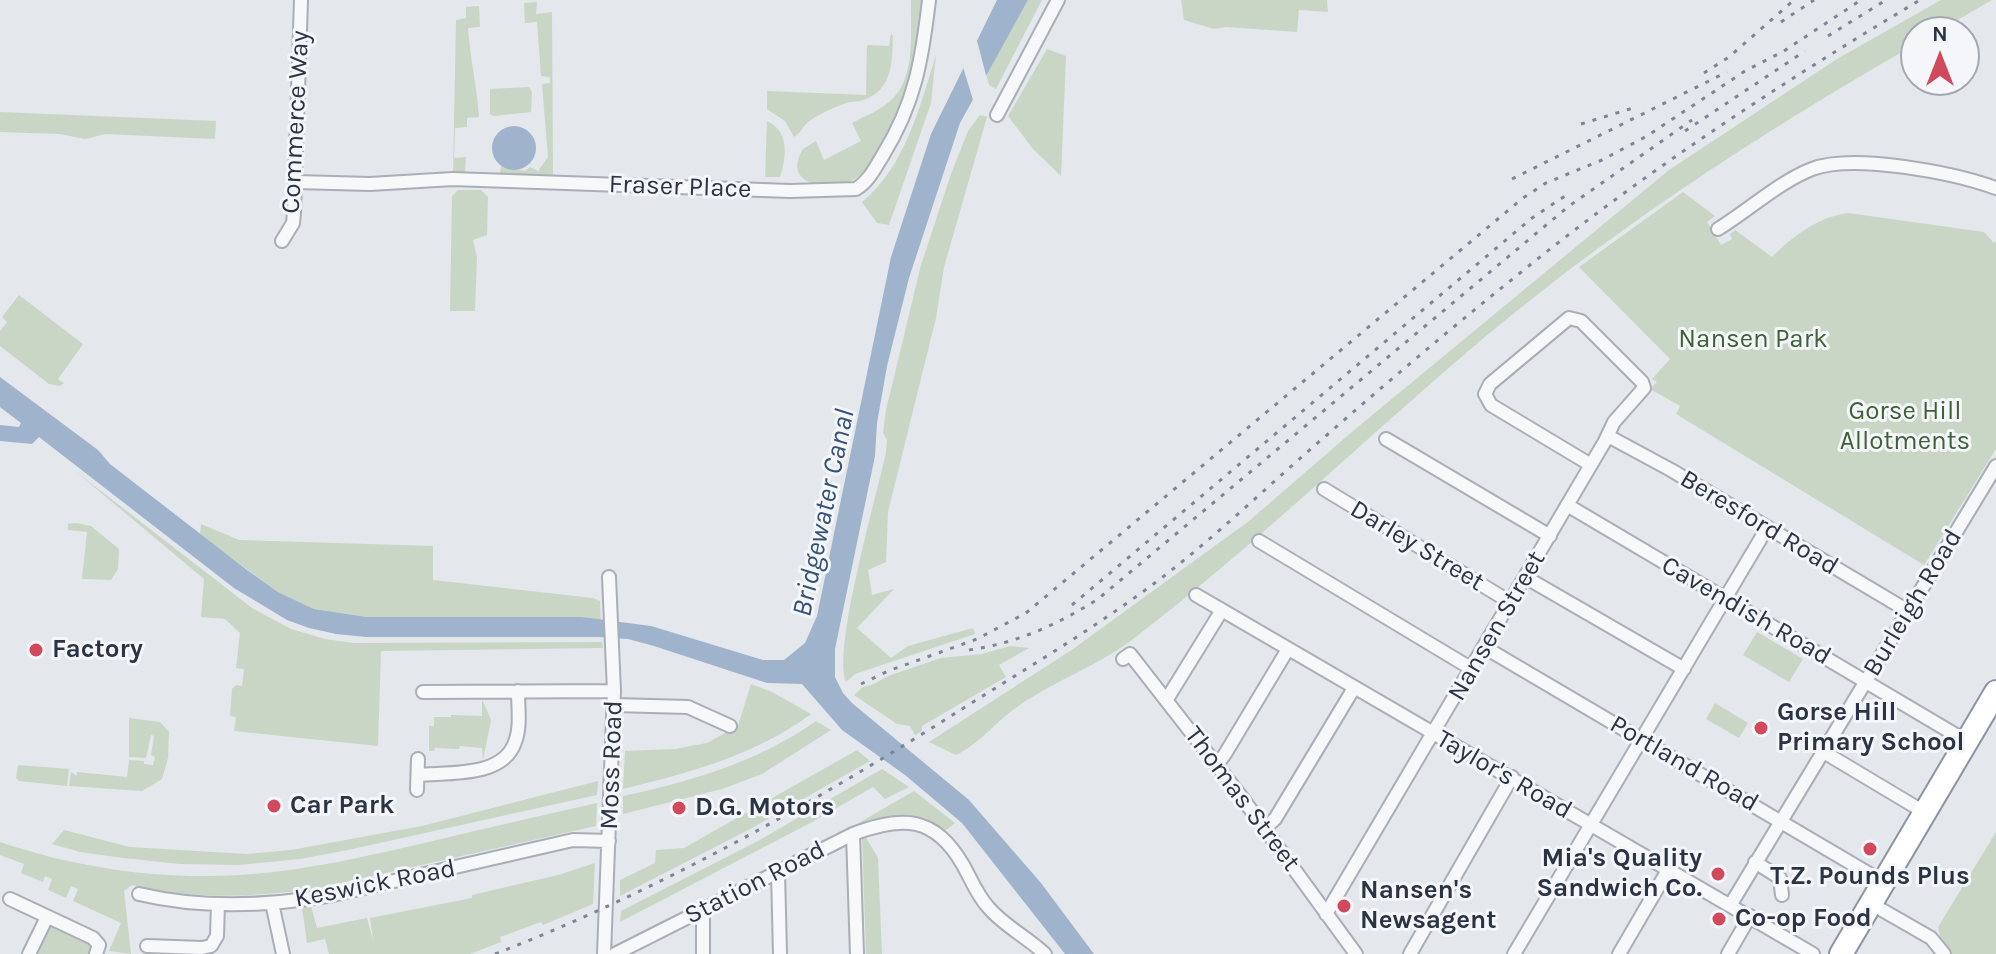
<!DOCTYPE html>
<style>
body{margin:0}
#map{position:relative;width:1996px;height:954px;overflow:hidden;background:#e4e7ec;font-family:Karla,sans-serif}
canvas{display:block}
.north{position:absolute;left:1900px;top:16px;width:80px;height:80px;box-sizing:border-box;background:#f4f6f9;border:2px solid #a4a8b1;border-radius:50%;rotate:0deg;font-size:22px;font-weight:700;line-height:32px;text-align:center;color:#2b3445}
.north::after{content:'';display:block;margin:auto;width:28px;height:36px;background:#d1495b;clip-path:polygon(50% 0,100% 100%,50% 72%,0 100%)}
</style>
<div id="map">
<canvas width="1996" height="954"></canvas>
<div class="north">N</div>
</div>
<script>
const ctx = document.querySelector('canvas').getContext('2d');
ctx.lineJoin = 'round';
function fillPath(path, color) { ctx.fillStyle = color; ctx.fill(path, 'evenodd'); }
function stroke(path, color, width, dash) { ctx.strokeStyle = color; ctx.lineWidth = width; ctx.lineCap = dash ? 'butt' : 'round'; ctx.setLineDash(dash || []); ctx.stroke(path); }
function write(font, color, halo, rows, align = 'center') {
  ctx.font = font + ' Karla,sans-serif'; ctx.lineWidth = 6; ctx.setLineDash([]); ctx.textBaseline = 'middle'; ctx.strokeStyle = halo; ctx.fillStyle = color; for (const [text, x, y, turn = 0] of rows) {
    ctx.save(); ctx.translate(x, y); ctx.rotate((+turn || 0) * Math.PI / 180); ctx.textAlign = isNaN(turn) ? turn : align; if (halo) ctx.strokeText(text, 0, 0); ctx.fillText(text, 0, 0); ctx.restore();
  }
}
const green = new Path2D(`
 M911 0H924C918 54 909 106 878 151 872 160 867 170 859 176 840 193 778 189 803 149L816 141 824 160 861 141 852 123C865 116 879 111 890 101 917 78 910 32 911 0Z
 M1028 0H1042L996 89 989 85 986 73Z
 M1181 0H1327L1328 12 1299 10 1297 32 1226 27 1214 29 1184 20Z
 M1941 0H1992L1937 32H1916V44C1755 136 1599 238 1458 360 1351 452 1249 550 1137 636 1101 665 1055 680 1017 707 995 722 981 743 956 755L929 742 1073 649 1249 521 1353 431 1669 170 1837 59Z
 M537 2 536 14 552 12 553 176 500 173 501 166 525 171 530 167 538 171 548 157 542 84 550 83V77L541 76 537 22 525 23 524 3Z
 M479 6 480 27 468 28C470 58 477 87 479 117L467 118V127L455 128 454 158 466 157 465 172 453 173 456 20 466 18V7Z
 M891 34 893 36C892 61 893 89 864 100 858 102 852 101 846 103 835 107 814 116 806 124 802 129 800 133 794 137L785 121 767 109V91L866 95 867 45 889 46Z
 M1047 49 1066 56 1061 176 1033 149 1008 116Z
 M936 55 931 103 889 225 877 223 862 202C905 167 920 106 936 55Z
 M529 87 532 92 531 112 494 116 490 114V89Z
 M0 112 216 121 215 139 105 134 85 139 60 134 0 132Z
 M980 115 987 117 944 267 936 318 888 512 886 562 868 570 872 595 894 589 857 628 891 658 908 646 973 628 975 634 855 674 846 682C832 650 877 495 886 452L887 440 883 433 886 410 921 265 951 174 968 131Z
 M767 121C789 131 787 156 780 177H765Z
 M458 190H481L488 197 487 235 473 240 477 257 475 311H450L452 196Z
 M1683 192 1715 216 1707 222 1721 245 1732 239 1730 234 1735 230 1772 257C1793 236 1818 217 1848 213L1984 232 1994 243 1996 241V449L1924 565 1676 414 1680 406 1650 389 1657 382 1652 379 1670 359 1579 267Z
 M19 295 83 344 58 379 64 383 60 386 49 384 0 346V331L7 322 2 317Z
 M75 471 252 608 291 629 325 639 354 643 602 642 603 648 381 651 378 746 234 731 236 717 230 716 232 689 236 685 242 686 244 669 236 668 240 633 225 619 201 617 204 579Z
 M76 523 91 526 119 549 118 569 111 580 82 579 87 532 68 530V524Z
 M201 524 239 540 433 546V580L593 598 600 601 601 621 582 617H367L314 609 278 592 200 535Z
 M1757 632 1803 659 1789 682 1743 655Z
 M1010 646 1029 648 999 665 1006 677 922 726V731L915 735 910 726 897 724 854 695 863 687 874 684 888 676 941 658 982 654Z
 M751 684 772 692 811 714C756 755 689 773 623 789L625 751 675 749 707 743 738 726Z
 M482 699 491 720 483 760 482 748 460 746 459 749 435 748 434 751H429V726H434V717H451V715L482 716Z
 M1715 703 1748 723 1739 738 1706 719Z
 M129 718 160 722 169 732 168 758 162 779 142 791 69 786 71 772 77 776V772L127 777 129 760 144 761V764L153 765 155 757 151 755 154 736 151 735 146 758 129 757Z
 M816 721 831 730 762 774 722 789 623 814V796C692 781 758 762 816 721Z
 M857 750 870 761 752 828 620 896V880L655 863 656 850 684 848Z
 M18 765 69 769 67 786 19 781 16 778Z
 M882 769 909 787 885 799 873 787 814 821 620 922 621 911 758 841Z
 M598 781 597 795 348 850 300 859 239 865 180 864 123 858 80 852 52 844 64 830 130 847 247 854 291 850 422 826Z
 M914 791 955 823 944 832 918 818 824 843Z
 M597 803 596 826 314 889C252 897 193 900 132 885L124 891 131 954 109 951 121 923 73 901 78 889 71 886 66 898 48 890 52 879 45 876 43 882 21 873 24 864 0 855V842C77 868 159 880 240 875 307 871 372 855 437 840 490 827 544 815 597 803Z
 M1996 832V954H1952L1941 940 1938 927Z
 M865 836 878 858 882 954H866L862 837Z
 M595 863 593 904 543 925 541 922 500 937 501 942 470 954H329L325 939 307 943 302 907 311 906 317 928 367 918 373 940 370 918 472 898V895L558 875Z
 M51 927 91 945V954H35L47 930Z`);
const water = new Path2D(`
 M997 0H1028L960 123 909 278 887 366 877 423 875 456 835 649V677L843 693 852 703 969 800 1041 883 1094 954H1065L962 823 905 775 842 730 802 684 767 683 654 646 628 639 598 637H366L336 634 309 628 287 620 234 588 39 437 32 444 0 441V425L19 427 21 423 0 407V377L98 450 110 464 247 570 278 592 314 609 367 617H582L651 626 763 660H784L805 643 817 616 891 257 931 134Z
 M492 148a22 22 0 1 1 44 0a22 22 0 1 1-44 0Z`);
const pier = new Path2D(`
 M975 33 987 79 974 103 961 61Z`);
const street = new Path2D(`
 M997 115 1058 0
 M296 182 370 184 453 179 790 191 856 189C869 181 875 168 883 155 915 103 922 60 929 0
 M1718 229C1749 210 1779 182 1812 169 1854 153 1954 173 1996 188
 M282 241 293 223 294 212 301 0
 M1608 436 1671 470 1908 611
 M1386 439 1550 536
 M1324 489 1510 602
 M1567 505 1966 741
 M1259 541 1472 669
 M1525 577 1684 669
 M1196 595 1813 954
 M1484 647 1883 882
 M1123 659 1130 654 1243 799 1356 954
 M423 692 614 691
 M1167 699 1222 610
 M614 705 688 707 730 726
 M1822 751 1924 812
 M1216 766 1225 754 1288 649
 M418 775C448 772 503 778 515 742 521 727 518 708 518 691
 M417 790 418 759
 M1265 828 1275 819 1354 688
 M853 834 857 954
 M1755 862 1780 878 1782 895
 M778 872 780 954
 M139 894C202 909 270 906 333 895L573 840 609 841
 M10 899 93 938 99 945 96 954
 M272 903 283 954
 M1870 903 1931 938 1944 954
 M1731 904 1996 466
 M703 910V954
 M1326 914 1605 441 1614 422 1644 388 1642 382 1581 321 1569 318 1490 384 1485 394 1491 405 1591 465
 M147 946 202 948 211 946 217 936 218 904
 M29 954 47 917
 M604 954 614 691 609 577
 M615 954 853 834C902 815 935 816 963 865 971 879 977 895 988 907 1004 926 1027 937 1045 954
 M1410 954 1512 777
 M1514 954 1767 528
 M1619 954 1668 870
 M1728 954 1750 916`);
const highway = new Path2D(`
 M1841 954 1996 692`);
const rail = new Path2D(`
 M1781 22 1814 0
 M1828 36 1886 0
 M1704 73 1729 57 1794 0
 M1581 124 1633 108
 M1685 131 1805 51
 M1512 179 1727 72
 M1072 605 1494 250 1532 218 1571 192
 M969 650C1017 643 1057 625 1098 599L1569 206 1692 120
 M861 684 888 671 977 639 1026 613 1523 198 1546 183 1602 160 1647 136 1745 71 1784 51 1861 0
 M495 954C658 891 814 803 962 709 1030 666 1100 625 1164 576 1221 532 1273 481 1328 434 1391 379 1455 325 1520 273 1646 171 1781 83 1920 0`);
const markers = [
 [36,650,8,"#d1495b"],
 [1761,728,8,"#d1495b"],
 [274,806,8,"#d1495b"],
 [679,808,8,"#d1495b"],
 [1870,849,8,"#d1495b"],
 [1718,874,8,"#d1495b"],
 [1344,906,8,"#d1495b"],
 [1719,919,8,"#d1495b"]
];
const streetNames = [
 ["Commerce Way",296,122,-87],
 ["Fraser Place",680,187,2],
 ["Beresford Road",1759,523,31],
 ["Darley Street",1417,546,31],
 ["Burleigh Road",1913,603,-59],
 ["Cavendish Road",1746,611,30],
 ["Nansen Street",1497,626,-60],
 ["Portland Road",1684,764,30],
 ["Moss Road",612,765,-88],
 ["Taylor's Road",1504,775,30],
 ["Thomas Street",1242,799,53],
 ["Station Road",755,883,-27],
 ["Keswick Road",375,884,-11]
];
const parkNames = [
 ["Nansen Park",1753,340],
 ["Gorse Hill",1905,412],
 ["Allotments",1905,442]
];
const poiNames = [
 ["Factory",52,650],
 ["Gorse Hill",1777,713],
 ["Primary School",1777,743],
 ["Car Park",290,806],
 ["D.G. Motors",695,808],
 ["Mia's Quality",1702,859,"right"],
 ["Sandwich Co.",1702,889,"right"],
 ["T.Z. Pounds Plus",1870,877,"center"],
 ["Nansen's",1360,891],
 ["Newsagent",1360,921],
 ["Co-op Food",1735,919]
];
const waterNames = [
 ["Bridgewater Canal",824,513,-78]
];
fillPath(green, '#c9d6c5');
fillPath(water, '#9fb4cc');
fillPath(pier, '#e4e7ec');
stroke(street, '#a9aeb7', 16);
stroke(highway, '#8b94a3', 26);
stroke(street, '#f7f8fa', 12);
stroke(highway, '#fff', 22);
stroke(rail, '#7d8696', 3, [4, 8]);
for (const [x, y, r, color] of markers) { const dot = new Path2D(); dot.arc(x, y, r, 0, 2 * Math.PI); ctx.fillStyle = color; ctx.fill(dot); stroke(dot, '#f4f6f9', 3); }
write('26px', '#2b3445', '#f4f6f9', streetNames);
write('26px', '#3f6138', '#f4f6f9', parkNames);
write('bold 26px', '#2b3445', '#f4f6f9', poiNames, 'left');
write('italic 28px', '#34527a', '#f4f6f9', waterNames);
</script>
